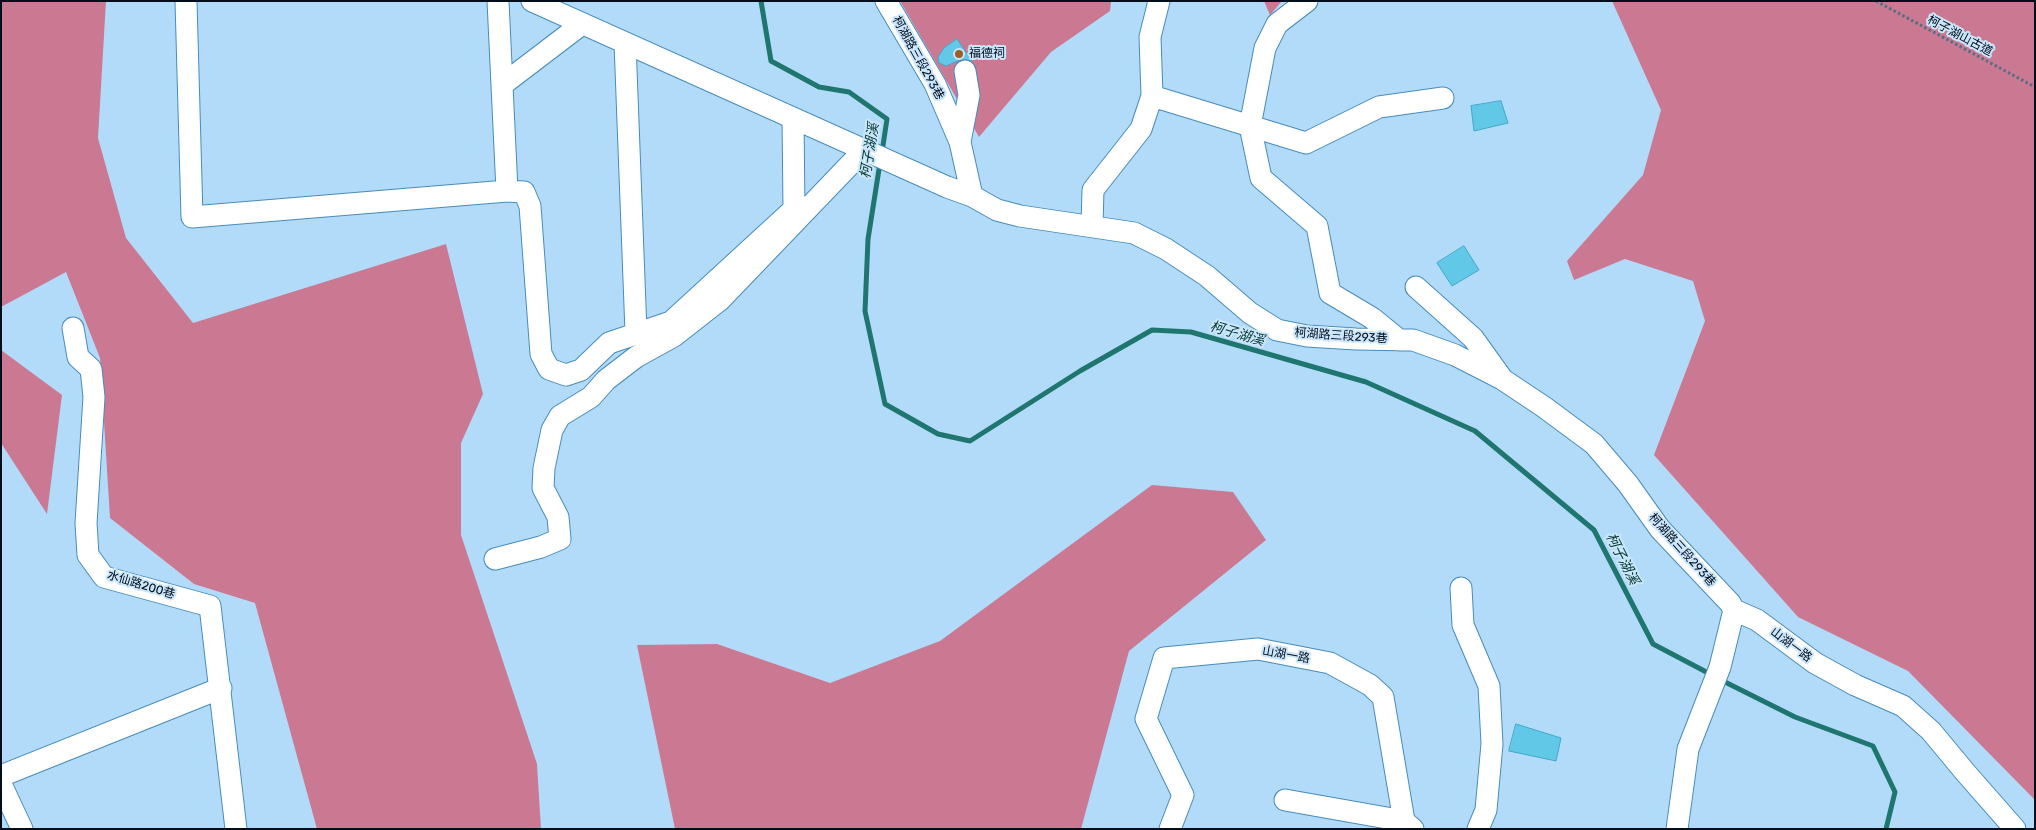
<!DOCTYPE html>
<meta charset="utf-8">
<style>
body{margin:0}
#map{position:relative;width:2036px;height:830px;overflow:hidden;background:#b2dbfa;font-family:Rubik,sans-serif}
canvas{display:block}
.frame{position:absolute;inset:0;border:2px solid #000e1c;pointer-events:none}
</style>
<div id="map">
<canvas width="2036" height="830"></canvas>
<div class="frame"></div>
</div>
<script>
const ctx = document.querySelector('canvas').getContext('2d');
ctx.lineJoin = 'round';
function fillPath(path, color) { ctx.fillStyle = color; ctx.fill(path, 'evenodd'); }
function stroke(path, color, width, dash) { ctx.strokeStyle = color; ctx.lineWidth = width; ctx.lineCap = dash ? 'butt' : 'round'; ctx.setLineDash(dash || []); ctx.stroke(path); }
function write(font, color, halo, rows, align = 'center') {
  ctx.font = font + ' Rubik,"Noto Sans TC",sans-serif'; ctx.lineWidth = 4; ctx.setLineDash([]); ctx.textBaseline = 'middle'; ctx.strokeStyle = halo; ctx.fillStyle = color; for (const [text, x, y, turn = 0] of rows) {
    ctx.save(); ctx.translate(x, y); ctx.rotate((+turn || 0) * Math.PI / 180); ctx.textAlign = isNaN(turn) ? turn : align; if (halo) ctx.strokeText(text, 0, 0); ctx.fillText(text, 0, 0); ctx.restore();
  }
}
const forest = new Path2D(`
 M1 1H106L98 138 126 238 193 323 446 244 483 394 461 443V535L537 764 541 829H317L255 603 194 584 110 518 100 358 66 272 1 307Z
 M900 1H1111L1110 11 1051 52 979 137Z
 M1264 1H1282L1270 15Z
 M1612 1H2035V800L1908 671 1798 617 1654 455 1705 321 1693 281 1625 259 1574 280 1567 261 1643 175 1661 110Z
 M1 350 62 395 47 514 1 443Z
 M1152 485 1233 492 1266 540 1129 651 1081 829H675L637 645 717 644 830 683 940 641Z`);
const stream = new Path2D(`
 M761 1 771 61 819 87 849 92 887 119 882 152
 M880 163 868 239 865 311 885 404 938 434 970 441 1080 371 1152 330 1191 332 1366 382 1475 431 1594 530 1653 644 1712 675
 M1721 680 1795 717 1873 746 1895 792 1886 829`);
const building = new Path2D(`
 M957 39 972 61 962 59 946 66 939 63 938 57 944 48Z
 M1501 101 1508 123 1474 131 1471 106Z
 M1464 246 1479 270 1452 286 1437 263Z
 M1516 724 1561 738 1556 761 1509 751Z`);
const path = new Path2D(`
 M1876 1 2035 87`);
const minor = new Path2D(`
 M186 1 192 217 507 191 498 1
 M532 1 947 187 972 196
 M886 1 935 84 960 142 972 196 997 210 1020 216 1134 233 1166 249 1207 276 1250 313 1277 330 1307 336 1356 339 1413 340 1455 355 1502 379 1544 407 1594 444 1628 484 1660 529 1730 603 1734 610
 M1307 1 1277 24 1265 48 1250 126 1261 178 1317 226 1330 293 1372 318 1399 340
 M625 43 636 332
 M502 85 582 24
 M1152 96 1150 37 1159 1
 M960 142 969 95 965 71
 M507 191 524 192 530 206 541 354 549 369 566 375 581 370 609 343 671 322 794 209 793 118
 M1092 226 1093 190 1141 129 1152 96 1306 143 1379 107 1443 98
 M1416 287 1473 338 1501 377
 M73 328 78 357 91 369 94 397 86 523 88 555 104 577 210 606 236 829
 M495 559 541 547 560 539 558 517 543 488 544 468 552 430 560 416 591 397 606 380 636 357 674 336 720 300 864 150
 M1461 588 1463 625 1489 686 1492 744 1486 810 1478 829
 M1734 610 1757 620 1815 663 1855 685 1903 706 1931 731 1965 772 2015 829
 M1 776 221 688
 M1 784 22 829
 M1285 800 1404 821
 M1170 829 1183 795 1146 719 1164 658 1258 649 1330 663 1370 685 1383 697 1404 821 1413 829
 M1677 829 1688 749 1720 667 1734 610`);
const markers = [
 [959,54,5,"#9c5f23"]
];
const streetNames = [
 ["柯子湖山古道",1960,36,28],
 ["柯湖路三段293巷",918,58,61],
 ["柯湖路三段293巷",1341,336,4],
 ["柯湖路三段293巷",1682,550,48],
 ["水仙路200巷",141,585,17],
 ["山湖一路",1791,645,37],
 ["山湖一路",1286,655,10]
];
const poiNames = [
 ["福德祠",969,54]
];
const waterNames = [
 ["柯子湖溪",870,151,-81],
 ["柯子湖溪",1237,334,16],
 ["柯子湖溪",1622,559,63]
];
fillPath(forest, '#cb7992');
stroke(stream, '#1e766e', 5);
fillPath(building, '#62c8e8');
stroke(building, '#43a7c6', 1);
stroke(minor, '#478cbd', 23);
stroke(path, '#546e84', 3, [2.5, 2.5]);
stroke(minor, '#fff', 21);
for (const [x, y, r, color] of markers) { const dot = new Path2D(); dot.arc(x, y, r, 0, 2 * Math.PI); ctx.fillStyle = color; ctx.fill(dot); stroke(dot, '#cbe6fb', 2); }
write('12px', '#000e1c', '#cbe6fb', streetNames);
write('12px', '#000e1c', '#cbe6fb', poiNames, 'left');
write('italic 14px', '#033932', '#cbe6fb', waterNames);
</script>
